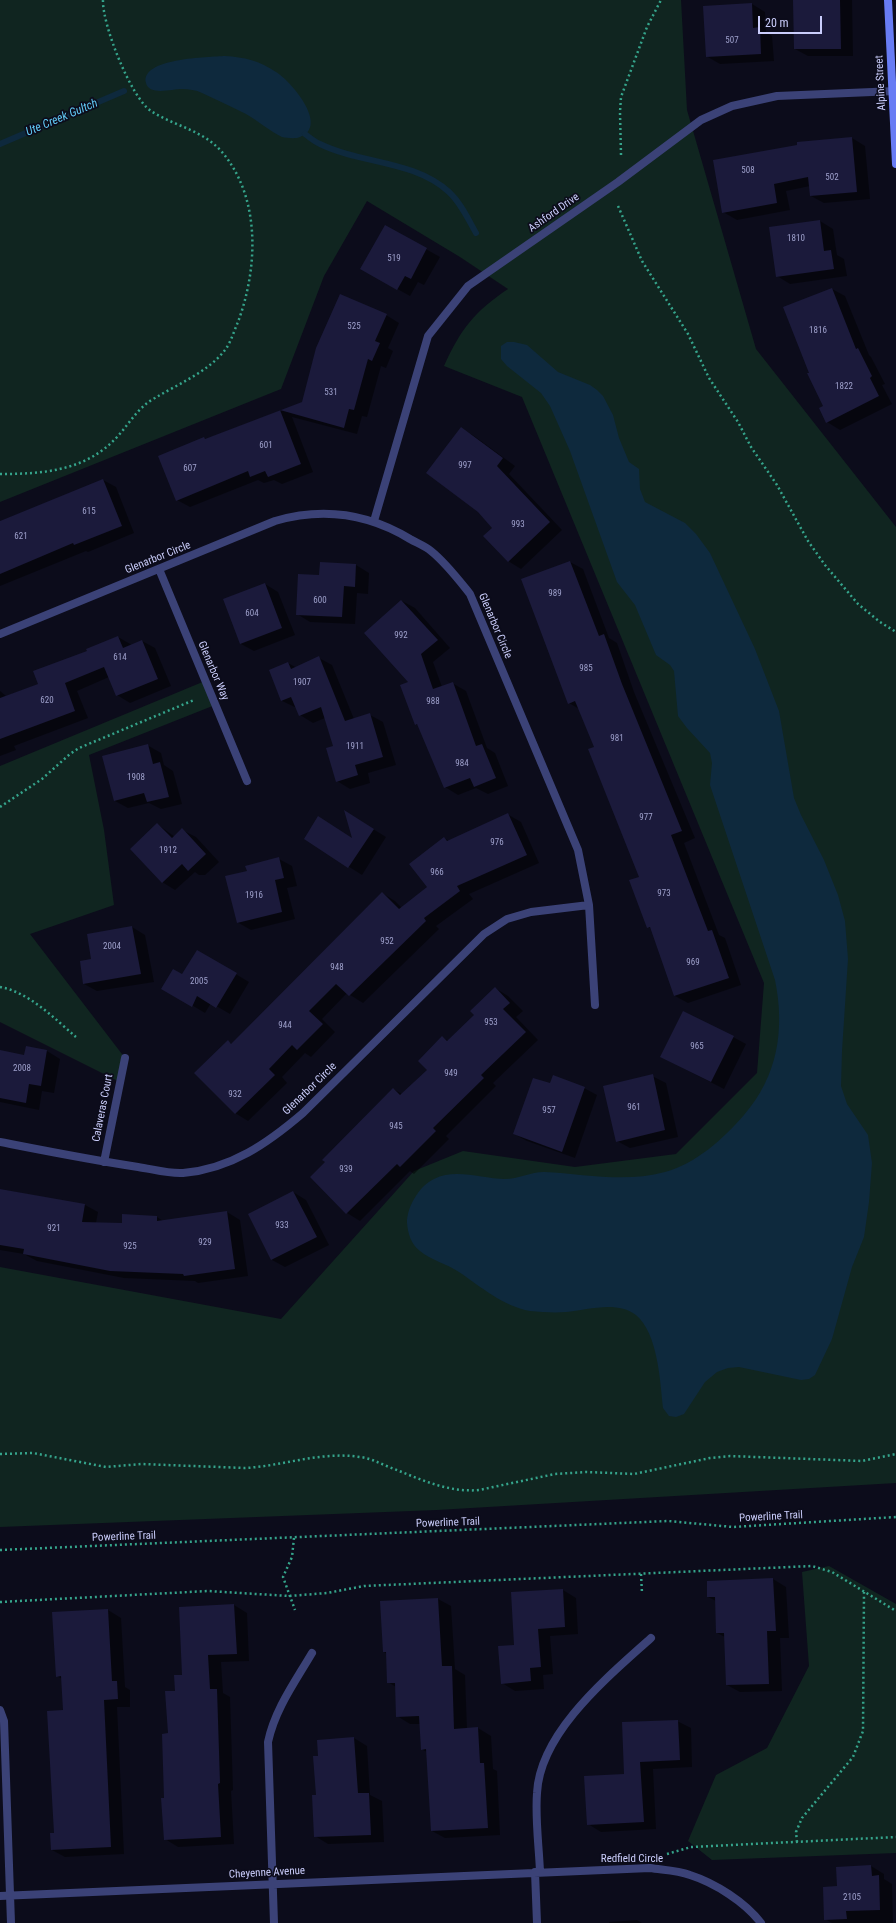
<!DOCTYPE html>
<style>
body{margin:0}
#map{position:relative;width:896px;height:1923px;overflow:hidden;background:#0c0c1b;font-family:"Roboto Condensed",sans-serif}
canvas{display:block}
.scale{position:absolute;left:758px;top:16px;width:64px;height:18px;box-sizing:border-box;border:2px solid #cacdfb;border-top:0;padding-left:5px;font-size:12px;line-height:14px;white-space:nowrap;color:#cacdfb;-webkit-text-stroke:3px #0c0c1b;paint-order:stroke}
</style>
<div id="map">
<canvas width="896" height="1923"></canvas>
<div class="scale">20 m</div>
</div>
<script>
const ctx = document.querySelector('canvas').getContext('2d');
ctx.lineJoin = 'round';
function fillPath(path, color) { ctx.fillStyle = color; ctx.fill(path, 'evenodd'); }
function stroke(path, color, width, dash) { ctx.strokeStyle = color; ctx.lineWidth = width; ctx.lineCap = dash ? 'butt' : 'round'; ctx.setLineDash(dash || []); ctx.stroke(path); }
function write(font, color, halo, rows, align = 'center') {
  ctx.font = font + ' "Roboto Condensed",sans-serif'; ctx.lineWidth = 3.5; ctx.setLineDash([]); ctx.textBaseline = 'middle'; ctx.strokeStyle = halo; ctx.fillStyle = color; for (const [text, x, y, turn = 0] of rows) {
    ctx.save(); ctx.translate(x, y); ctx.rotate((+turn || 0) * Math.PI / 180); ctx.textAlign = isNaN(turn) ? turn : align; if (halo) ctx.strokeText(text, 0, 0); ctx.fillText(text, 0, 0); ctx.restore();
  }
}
const green = new Path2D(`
 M0 0H681L687 110 756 349 896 527V1483L437 1510 0 1527V1267L281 1319 414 1171 463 1151 575 1167 676 1154 757 1073 764 983 522 397 444 366C460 330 475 311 508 289L460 257 367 201 324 276 281 389 0 502Z
 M205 681 215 705 89 755 104 830 114 905 30 934 125 1058 120 1082 0 1022V766Z
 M829 1566 896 1604V1853L712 1860 688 1841 716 1775 767 1748 809 1666 802 1572Z`);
const water = new Path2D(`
 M225 56C244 57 260 61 276 72 290 80 330 126 300 137 296 139 287 138 282 137 271 132 258 121 246 114 232 107 217 100 202 93 196 90 189 89 182 89 172 89 149 96 146 83 140 58 209 57 225 56Z
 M507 342H514L527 345 558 372 590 385 597 390 603 396 613 415 619 438 629 462 639 469 640 489 645 502 685 523 696 534 710 553 755 649 779 711 794 798 801 815 824 860 838 895 845 921 848 959 842 1051 841 1086 847 1104 868 1135 872 1163 869 1202 864 1237 852 1267 832 1339 815 1375 809 1379 801 1380 739 1367 728 1368 717 1372 705 1382 684 1414 676 1417 669 1416 663 1408C660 1380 658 1334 636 1315 617 1300 587 1310 566 1312 554 1313 542 1312 530 1311 503 1306 481 1287 459 1272 447 1264 431 1260 420 1251 411 1244 408 1234 407 1223 407 1207 419 1186 434 1179 456 1168 482 1179 505 1179 518 1179 531 1172 544 1172 585 1174 625 1183 665 1172 697 1163 723 1139 744 1115 778 1076 785 1029 775 980L710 785 712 763 710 753 687 728 678 716 674 671 670 665 656 655 635 605 617 582 570 451 550 406 541 393 507 366 501 359V346Z`);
const shadow = new Path2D(`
 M794 0H852L853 56H808L795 49Z
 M752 4 765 12 766 32 772 36 774 61 720 64 706 56Z
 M852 138 865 146 870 199 824 203 811 196 810 186 786 191 790 210 737 220 723 212 798 146V143Z
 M820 221 833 229 837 255 844 259 847 276 790 284 777 276Z
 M385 226 440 257 424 285 418 282 410 296 374 276Z
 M832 289 845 296 869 355 871 357 885 384 882 385 892 404 840 430 827 422 825 406 810 373Z
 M386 315 399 323 388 348 393 351 386 368 381 366 367 417 362 416 357 434 292 417 313 472 282 484 274 480 264 483 258 480 190 507 177 500 204 438 206 439 303 402Z
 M461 428 474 436 515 466 509 474 562 530 521 569 508 561 494 528Z
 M103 480 116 487 134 533 88 552 86 551 0 586V521Z
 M570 562 583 569 609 638 617 643 634 692 695 838 684 843 719 935 725 938 741 985 688 1003 675 996 652 929 648 927 640 877 595 748 579 709 569 703Z
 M356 565 369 573 368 594 357 593 355 624 310 622 297 614 320 576Z
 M265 584 278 592 295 635 254 651 241 644Z
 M402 601 415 608 450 648 433 662 442 687 452 683 466 691 487 748 495 753 508 786 488 794 476 788 458 795 445 787 419 726 416 724Z
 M118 637 132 645 142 641 155 648 171 686 130 703 117 695 109 677 77 691 88 718 14 746 16 750 0 756V691L6 696 39 684 89 652Z
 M319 658 332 665 354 719 370 715 383 722 396 765 368 773 370 783 350 789 337 781 334 747 325 718 313 723 300 715 297 708 282 701 288 663 297 668Z
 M147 745 161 753 164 765 173 771 182 804 161 809 149 803 128 808 115 801 103 757Z
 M507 814 521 822 539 863 469 894 473 899 436 926 439 929 363 1003 347 993 322 1019 335 1032 311 1057 305 1053 282 1077 287 1083 248 1121 235 1113 228 1042 232 1044 382 893 395 901 402 908 428 887 444 838 449 841Z
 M357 819 386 837 362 875 305 839H354Z
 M157 824 175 837 182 830 196 837 219 862 205 875H199L195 872 175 890 162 882Z
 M279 859 292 866 297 886 287 888 295 919 251 930 237 922 248 872Z
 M132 927 145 935 154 982 97 991 84 984 92 960Z
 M197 951 249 982 230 1014 211 1003 205 1013 163 988 183 976Z
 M495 988 508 996 523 1011 516 1017 538 1040 493 1083 496 1086 446 1136 449 1139 414 1174 410 1171 360 1221 347 1213 393 1089 402 1094 428 1070 443 1038 449 1041 475 1015Z
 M733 1037 746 1044 724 1089 661 1057Z
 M26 1048 47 1051 60 1059 54 1093 42 1091 39 1110 0 1102V1051L25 1056Z
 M652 1076 666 1083 678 1137 630 1148 617 1141Z
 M550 1085 584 1088 597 1095 575 1158 527 1141 514 1134Z
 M0 1189 85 1205 98 1212 96 1223 123 1224 157 1217 163 1221 227 1212 240 1220 248 1276 198 1283 195 1281 124 1278 37 1261 24 1254 0 1250Z
 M293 1192 306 1200 329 1245 285 1267 272 1260Z
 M773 1579 786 1587 789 1638H780L782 1691 740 1692 727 1685 725 1637 717 1633 716 1601 708 1597V1582Z
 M563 1590 576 1598 578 1634 550 1636 553 1674 543 1675 544 1689 515 1691 502 1683 515 1646Z
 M438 1599 451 1606 455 1669 465 1675 467 1729 478 1728 491 1736 493 1769 497 1771 500 1835 445 1838 432 1831 427 1752 421 1749 420 1724H410L397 1716 396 1687 388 1682 387 1654 384 1652Z
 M234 1605 247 1613 249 1661 221 1662 223 1693 230 1697 233 1790 231 1791 234 1844 178 1847 165 1839 169 1734 176 1692 183 1676 180 1608Z
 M108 1610 121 1618 125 1687 130 1690V1707H117L124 1854 65 1857 52 1850 55 1834 64 1711 62 1679 57 1676 53 1613Z
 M677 1721 691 1728 692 1767 653 1769 656 1829 601 1832 588 1824 625 1775Z
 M354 1738 367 1746 370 1795 382 1801 384 1842 328 1844 315 1836 319 1757Z
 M871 1866 884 1874V1879L892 1884 893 1923H832L825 1919 838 1887Z
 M637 1920 642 1923H609V1922Z`);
const stream = new Path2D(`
 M305 134C310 138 315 142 320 144 361 164 414 160 449 192 461 203 468 219 476 233
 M0 144 124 91`);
const building = new Path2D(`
 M793 0H840L841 49H794Z
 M752 3 753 28 760 27 761 54 706 57 703 6Z
 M852 137 857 192 810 196 808 177 774 184 777 203 722 213 713 160 797 145V142Z
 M820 220 824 251 831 250 834 269 776 277 769 227Z
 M385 225 427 248 411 279 405 276 397 290 360 269Z
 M832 288 856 349 858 348 872 376 870 378 879 396 826 423 819 408 823 406 807 373H809L783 307Z
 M340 294 387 314 375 341 380 343 372 361 368 359 354 410 349 409 344 428 280 410 301 464 268 477 265 471 250 477 248 471 176 501 158 456 204 437 205 439 302 402 316 348Z
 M461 427 503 458 497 466 550 522 508 562 483 536 492 528 478 512 426 473Z
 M103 479 122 526 74 545 73 543 0 574V521Z
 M570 561 599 636 604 634 622 684 682 831 671 835 708 931 712 930 729 978 674 996 650 927 647 928 629 880 639 877 588 749 594 747 575 701 568 704 521 579Z
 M320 562 356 564 355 587 344 586 342 617 296 615 298 574 319 575Z
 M265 583 282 628 240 644 223 599Z
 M401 600 438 640 421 654 433 689 453 682 476 746 482 744 496 778 474 787 470 778 444 788 417 724 415 725 400 685 408 682 364 633Z
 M118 636 123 648 142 640 158 679 116 696 104 667 65 683 75 711 0 739V698L38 684 33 671 87 651 86 649Z
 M319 656 345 721 370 713 383 757 355 765 358 775 336 782 326 748 333 746 321 707 299 716 291 697 281 701 269 670 288 662 291 669Z
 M148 744 153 764 160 762 169 797 147 802 144 793 114 801 102 756Z
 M344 810 374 829 348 868 304 839 318 816 352 838Z
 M508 813 527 855 457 886 460 891 424 918 426 921 349 996 336 984 309 1011 323 1024 297 1050 292 1045 269 1069 275 1075 235 1114 194 1073 228 1040 231 1044 382 892 399 909 427 887 409 864 444 837 447 841Z
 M157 823 172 838 182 828 206 854 188 871 182 864 162 883 130 849Z
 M279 857 284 878 275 880 282 912 237 923 225 876 247 871 245 866Z
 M132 926 141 974 83 984 80 961 91 959 87 934Z
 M197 950 237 973 216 1008 197 996 192 1007 161 989 173 969 182 974Z
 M495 987 510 1003 503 1009 526 1032 481 1075 484 1078 433 1128 436 1131 400 1167 397 1164 346 1214 310 1177 325 1162 322 1160 393 1088 400 1095 427 1070 418 1061 442 1036 447 1041 474 1015 470 1011Z
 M683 1011 734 1036 711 1082 660 1057Z
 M26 1046 47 1050 41 1086 29 1084 26 1103 0 1098V1050L24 1055Z
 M653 1074 665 1130 616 1142 603 1086Z
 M553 1075 585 1087 562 1152 513 1134 533 1078 550 1083Z
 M0 1189 85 1204 82 1222 122 1223V1214L157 1216V1221L227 1211 235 1269 184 1276 183 1274 110 1271 23 1254 24 1249 0 1245Z
 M293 1191 317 1237 271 1260 248 1214Z
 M773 1578 776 1631H767L769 1684 726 1685 724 1633H716L715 1597H707V1581Z
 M563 1589 565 1627 538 1629 541 1667 530 1668 531 1681 501 1684 498 1646 514 1645 511 1592Z
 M438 1598 442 1666H452L454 1729 478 1727 480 1763H484L488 1828 431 1831 426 1749 421 1750 419 1716 396 1717 395 1683H387L386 1652H383L380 1601Z
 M234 1604 237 1654 208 1655 210 1689H217L220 1783 218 1784 221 1837 164 1840 161 1798H164L162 1734 168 1733 165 1691H175L174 1675H182L179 1607Z
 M108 1609 112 1681H117L118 1699 104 1700 111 1847 51 1850 50 1833H54L47 1711 63 1710 61 1676 56 1677 52 1612Z
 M678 1720 680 1760 640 1762 644 1822 587 1825 584 1776 624 1774 622 1722Z
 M354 1737 358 1793H369L371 1835 314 1837 312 1795H316L313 1756H318L317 1740Z
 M871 1865 872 1876 879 1875 880 1910 846 1911 847 1919 824 1920 823 1887 837 1886 836 1867Z`);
const path = new Path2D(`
 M621 155 620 112 621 97 647 27 661 0
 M618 206 642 261 688 334 709 378 738 422 751 447 777 485 808 541 825 565 858 604 880 622 896 632
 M0 474C43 474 86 471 117 437 130 423 138 407 155 398 178 384 208 372 225 350 231 342 234 331 238 322 258 268 261 198 222 152 203 130 174 126 151 111 131 98 102 24 103 0
 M0 807 42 779 70 754 79 748 194 700
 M0 987C29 992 55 1019 76 1037
 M0 1454 33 1453 106 1467 141 1464 245 1468C283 1466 321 1451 360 1457 370 1458 379 1463 389 1467 418 1478 447 1493 479 1490L555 1474 587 1472 634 1474 710 1458 730 1456 862 1461 896 1454
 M294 1538 292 1557 283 1577 295 1610
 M0 1550 668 1521 733 1527 896 1517
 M641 1574 642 1593
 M0 1602 208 1591 289 1596 327 1593 364 1586 812 1566 832 1572 896 1611
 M797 1842 796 1832 802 1818 853 1757 863 1731 864 1592
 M667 1854 691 1847 896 1837`);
const street = new Path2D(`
 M374 521 428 336 468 286 618 182 701 120 732 106 777 96 896 91
 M159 569 247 781
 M0 634 275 521C323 507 367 513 410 539 417 543 425 546 431 551 446 563 458 579 470 594L578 850 589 905 531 912 507 919 484 934 303 1113C268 1143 231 1169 183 1173 169 1174 152 1169 138 1167 91 1160 46 1151 0 1142
 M589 905 595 1005
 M104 1162 125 1058
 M0 1710 4 1721 11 1923
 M535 1872 537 1923
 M540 1872C539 1846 535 1819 537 1793 540 1732 609 1676 651 1638
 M0 1896 650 1868C663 1870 677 1870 690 1875 715 1883 745 1902 761 1923
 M274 1923 268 1742C275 1709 295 1682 312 1653`);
const secondary = new Path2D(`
 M888 0 896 164`);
const numberNames = [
 ["507",732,41],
 ["508",748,171],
 ["502",832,178],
 ["1810",796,239],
 ["519",394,259],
 ["525",354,327],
 ["1816",818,331],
 ["1822",844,387],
 ["531",331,393],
 ["601",266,446],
 ["997",465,466],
 ["607",190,469],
 ["615",89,512],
 ["993",518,525],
 ["621",21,537],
 ["989",555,594],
 ["600",320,601],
 ["604",252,614],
 ["992",401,636],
 ["614",120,658],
 ["985",586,669],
 ["1907",302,683],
 ["620",47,701],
 ["988",433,702],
 ["981",617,739],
 ["1911",355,747],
 ["984",462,764],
 ["1908",136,778],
 ["977",646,818],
 ["976",497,843],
 ["1912",168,851],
 ["966",437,873],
 ["973",664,894],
 ["1916",254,896],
 ["952",387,942],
 ["2004",112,947],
 ["969",693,963],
 ["948",337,968],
 ["2005",199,982],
 ["953",491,1023],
 ["944",285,1026],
 ["965",697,1047],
 ["2008",22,1069],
 ["949",451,1074],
 ["932",235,1095],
 ["961",634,1108],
 ["957",549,1111],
 ["945",396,1127],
 ["939",346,1170],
 ["933",282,1226],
 ["921",54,1229],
 ["929",205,1243],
 ["925",130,1247],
 ["2105",852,1898]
];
const streetNames = [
 ["Alpine Street",881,83,-93],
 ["Ashford Drive",554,213,-35],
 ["Glenarbor Circle",158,558,-22],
 ["Glenarbor Circle",495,626,67],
 ["Glenarbor Way",213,671,67],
 ["Glenarbor Circle",310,1089,-44],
 ["Calaveras Court",103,1108,-79],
 ["Powerline Trail",771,1517,-3],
 ["Powerline Trail",448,1523,-2],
 ["Powerline Trail",124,1537,-2],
 ["Redfield Circle",632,1859],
 ["Cheyenne Avenue",267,1873,-3]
];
const waterNames = [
 ["Ute Creek Gultch",62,118,-23]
];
fillPath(green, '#102520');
fillPath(water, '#0e293d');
fillPath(shadow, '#0007');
stroke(stream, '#0e293d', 6);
fillPath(building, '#1b1a3b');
stroke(path, '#35a48b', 2.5, [2, 3]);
stroke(street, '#3b4277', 8);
stroke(secondary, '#687cf4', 8);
write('9px', '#9ea0cb', null, numberNames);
write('11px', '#cacdfb', '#0c0c1b', streetNames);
write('italic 12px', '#60c8f3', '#0c0c1b', waterNames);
</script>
